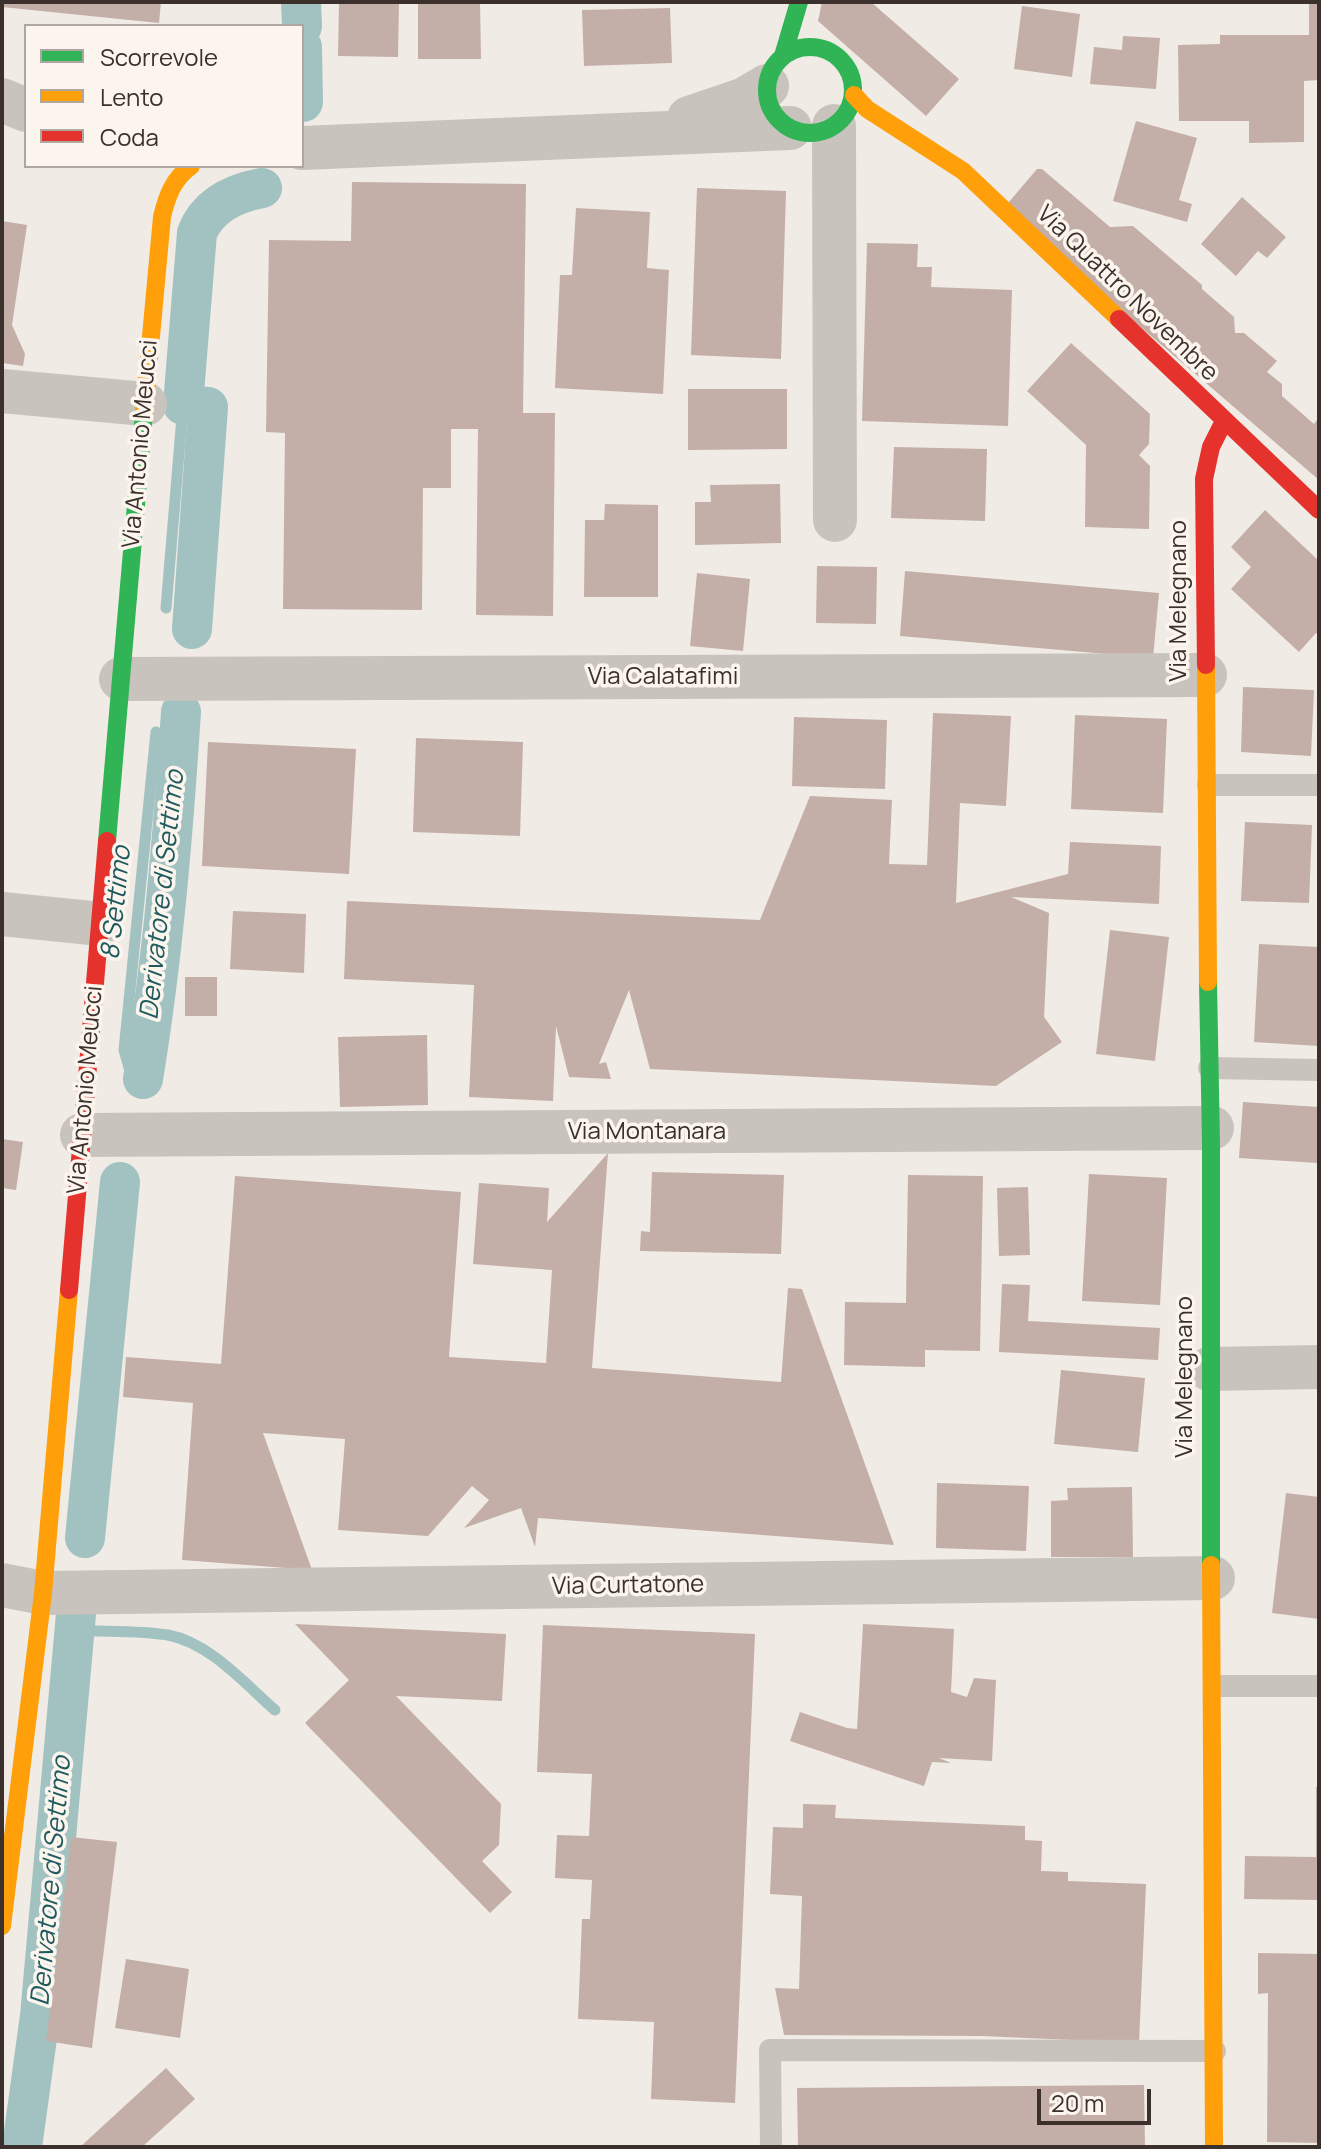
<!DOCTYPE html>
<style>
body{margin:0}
#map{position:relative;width:1321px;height:2149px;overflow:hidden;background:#f0ebe5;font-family:Manrope,sans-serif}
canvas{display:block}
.frame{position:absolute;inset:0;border:4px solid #3b302b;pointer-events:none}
.legend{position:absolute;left:24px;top:24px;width:280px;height:144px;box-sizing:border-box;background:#fbf5ee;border:2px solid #aea6a0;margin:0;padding:10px 14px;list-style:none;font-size:24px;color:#3b302b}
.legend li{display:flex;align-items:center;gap:16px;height:40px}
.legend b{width:40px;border:2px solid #aea6a0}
.scale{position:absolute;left:1037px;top:2089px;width:114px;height:36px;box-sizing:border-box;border:4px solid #3b302b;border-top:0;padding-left:10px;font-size:24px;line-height:28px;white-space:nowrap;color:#3b302b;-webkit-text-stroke:6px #fbf5ee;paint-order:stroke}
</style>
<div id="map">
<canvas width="1321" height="2149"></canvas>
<div class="frame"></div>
<ul class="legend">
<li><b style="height:10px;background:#30b455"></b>Scorrevole</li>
<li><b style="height:10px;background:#ff9f0a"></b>Lento</li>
<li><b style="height:10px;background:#e5322d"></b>Coda</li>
</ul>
<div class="scale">20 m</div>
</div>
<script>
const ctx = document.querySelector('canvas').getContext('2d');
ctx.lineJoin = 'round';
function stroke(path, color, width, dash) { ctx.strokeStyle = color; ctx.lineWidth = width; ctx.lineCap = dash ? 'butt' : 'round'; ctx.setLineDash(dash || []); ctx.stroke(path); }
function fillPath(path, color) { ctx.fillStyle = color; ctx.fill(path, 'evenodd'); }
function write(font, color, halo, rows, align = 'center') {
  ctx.font = font + ' Manrope,sans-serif'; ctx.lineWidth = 7; ctx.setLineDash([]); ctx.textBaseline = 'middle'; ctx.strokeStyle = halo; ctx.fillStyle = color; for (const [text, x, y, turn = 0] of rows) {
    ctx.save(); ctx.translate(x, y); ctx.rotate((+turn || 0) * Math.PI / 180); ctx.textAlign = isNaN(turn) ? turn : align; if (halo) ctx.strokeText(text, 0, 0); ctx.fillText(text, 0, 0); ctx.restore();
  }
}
const stream = new Path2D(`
 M166 608 183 405
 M132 1078 124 1050 156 732
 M75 1630C105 1632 138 1630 168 1635 210 1643 244 1683 275 1710`);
const canal = new Path2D(`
 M301 2 302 26
 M302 47 303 102
 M192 629 208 407 183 405 197 233C208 205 235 193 262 188
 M143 1079C163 957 173 835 181 712
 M85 1538 120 1182
 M22 2147 40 2016 76 1614`);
const building = new Path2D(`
 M2 2H161L159 23 2 7Z
 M339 2H399L398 57 338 56Z
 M418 2H480L481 59H418Z
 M822 2H871L959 79 926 116 818 21Z
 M1309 2H1319V80L1304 81V142L1249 143V121H1179L1178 45 1220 44V35H1309Z
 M1022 6 1080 14 1072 77 1014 69Z
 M670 8 672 63 584 66 582 10Z
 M1123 36 1160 38 1156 89 1090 84 1094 47 1122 50Z
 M1136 121 1197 138 1179 200 1192 204 1187 222 1113 201Z
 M1037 169H1042L1110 227 1133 226 1202 285V289L1234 317 1235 333H1244L1277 361 1267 372 1282 384V396L1314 424 1319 417V480L1003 209Z
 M352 182 526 184 523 413H555L553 616 476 615 478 429H451V488H423L422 610 283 609 285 433 266 432 269 240 351 241Z
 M697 188 786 191 781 359 691 355Z
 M1242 197 1286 237 1267 258 1258 251 1236 276 1201 244Z
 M576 208 650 212 647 268 669 270 663 394 555 388 560 275H572Z
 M2 221 27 225 12 325 25 354 23 366 2 363Z
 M867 243 918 244 917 267H932L931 287 1012 290 1008 426 862 421Z
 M1071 343 1150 414 1149 444 1139 455 1150 466 1149 529 1085 527 1086 445 1027 391Z
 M688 389H787V449L688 450Z
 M894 447 987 449 985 521 891 518Z
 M780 484 781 543 695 545V502H711L710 485Z
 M605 504 658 505V597H584L585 520H604Z
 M1265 510 1319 561V635L1316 633 1299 652 1231 589 1251 567 1231 547Z
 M817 566 877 567 876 624 816 623Z
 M905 571 1159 593 1153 658 900 636Z
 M697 573 750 579 743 651 690 646Z
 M1243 687 1314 690 1311 756 1241 752Z
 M933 713 1011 716 1006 806 960 803 956 903 1068 874 1070 842 1161 846 1159 904 1011 897 1049 913 1044 1017 1062 1042 996 1086 650 1069 629 990 599 1064 606 1062 611 1079 569 1077 556 1026 553 1101 469 1097 474 985 344 979 347 901 760 920 810 796 892 800 889 864 927 865Z
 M1075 715 1167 719 1163 813 1071 809Z
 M794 717 887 720 885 789 792 786Z
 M416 738 523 742 520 836 413 832Z
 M208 742 356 749 349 874 202 866Z
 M1245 822 1312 825 1309 903 1241 901Z
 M233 911 306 914 304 973 230 969Z
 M1110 930 1169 937 1155 1061 1096 1054Z
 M1259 944 1319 947V1046L1254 1042Z
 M185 977H217V1016H185Z
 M427 1035 428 1105 340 1107 338 1037Z
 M1243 1102 1319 1107 1318 1163 1239 1158Z
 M2 1139 23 1142 16 1190 2 1188Z
 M608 1153 592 1368 781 1382 788 1288 802 1289 894 1545 538 1518 535 1547 521 1508 464 1528 489 1500 472 1486 428 1536 338 1530 345 1439 263 1433 312 1570 182 1560 193 1403 123 1397 126 1357 221 1364 235 1176 461 1192 449 1357 546 1363 552 1270 473 1264 479 1183 549 1188 547 1222Z
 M652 1172 784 1175 781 1254 640 1251 641 1231 650 1232Z
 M1089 1174 1167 1178 1160 1305 1082 1301Z
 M908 1175 983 1176 980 1351 925 1350V1367L844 1365 845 1302 906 1303Z
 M1028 1187 1030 1255 999 1256 997 1188Z
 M1002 1284 1030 1285 1028 1321 1160 1328 1158 1360 999 1352Z
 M1061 1370 1145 1378 1138 1452 1054 1444Z
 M937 1483 1029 1486 1026 1551 936 1548Z
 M1132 1487 1133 1557H1051V1501L1068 1500 1067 1488Z
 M1286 1493 1319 1497V1619L1272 1613Z
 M295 1624 506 1634 502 1701 396 1696 501 1804 499 1845 482 1861 512 1892 490 1913 305 1723 349 1680Z
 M863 1624 954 1629 951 1692 967 1697 974 1678 996 1680 992 1761 939 1758 951 1763 932 1762 924 1786 790 1741 800 1712 847 1728 857 1729Z
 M543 1625 755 1634 735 2103 651 2099 654 2022 578 2019 582 1919H590L592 1880 555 1878 557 1835 589 1836 592 1774 537 1772Z
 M1316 1787H1319V1900L1244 1899 1245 1856 1316 1857Z
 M803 1804 836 1805 835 1818 1025 1826V1840L1042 1841 1041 1871 1068 1872V1881L1146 1884 1139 2043 982 2036 784 2035 775 1988 799 1989 802 1896 770 1894 773 1827 803 1828Z
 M71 1837 117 1842 92 2048 46 2041Z
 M1258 1953 1319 1954V2143L1267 2142 1268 1993 1258 1994Z
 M126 1959 189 1969 180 2038 115 2028Z
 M166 2068 195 2099 142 2147H80Z
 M1144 2085 1145 2147H798L797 2088Z`);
const lane = new Path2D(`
 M1208 785H1319
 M1209 1068 1319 1070
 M1214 1686H1319
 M771 2147 770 2050 1215 2051`);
const street = new Path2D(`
 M2 100 26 110
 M689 118 745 99 767 86
 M834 126 835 520
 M302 148 790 128
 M2 391 145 404
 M121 679 1205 675
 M2 914 101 924
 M82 1135 1212 1128
 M1209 1369 1319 1367
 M2 1585 43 1593 1213 1578`);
const fast = new Path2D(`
 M767 90a43 43 0 1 1 86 0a43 43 0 1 1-86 0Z
 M783 56 799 2
 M107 841 144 412
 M1208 982 1211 1144V1565`);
const slow = new Path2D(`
 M854 95 867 109 963 171 1119 319
 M144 412 162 217C167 196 173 179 191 166
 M1206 665 1208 982
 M1211 1565 1214 2147
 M2 1926 43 1593 69 1290`);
const jam = new Path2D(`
 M1119 319 1319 510
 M1206 665 1204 479 1211 447 1224 421
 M69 1290 107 841`);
const streetNames = [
 ["Via Quattro Novembre",1127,294,44],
 ["Via Antonio Meucci",141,444,-85],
 ["Via Melegnano",1179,601,-90],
 ["Via Calatafimi",663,677],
 ["Via Antonio Meucci",86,1090,-85],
 ["Via Montanara",647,1132],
 ["Via Melegnano",1185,1377,-90],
 ["Via Curtatone",628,1586,-1]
];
const waterNames = [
 ["Derivatore di Settimo",163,895,-84],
 ["8 Settimo",117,903,-84],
 ["Derivatore di Settimo",52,1881,-85]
];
stroke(stream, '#a1c2c1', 11);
stroke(canal, '#a1c2c1', 40);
fillPath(building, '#c3afa7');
stroke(lane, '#c9c3be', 22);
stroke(street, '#c9c3be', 44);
stroke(fast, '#30b455', 18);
stroke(slow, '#ff9f0a', 18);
stroke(jam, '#e5322d', 18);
write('24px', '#3b302b', '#fbf5ee', streetNames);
write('italic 26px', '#1f5a5e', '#fbf5ee', waterNames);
</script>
